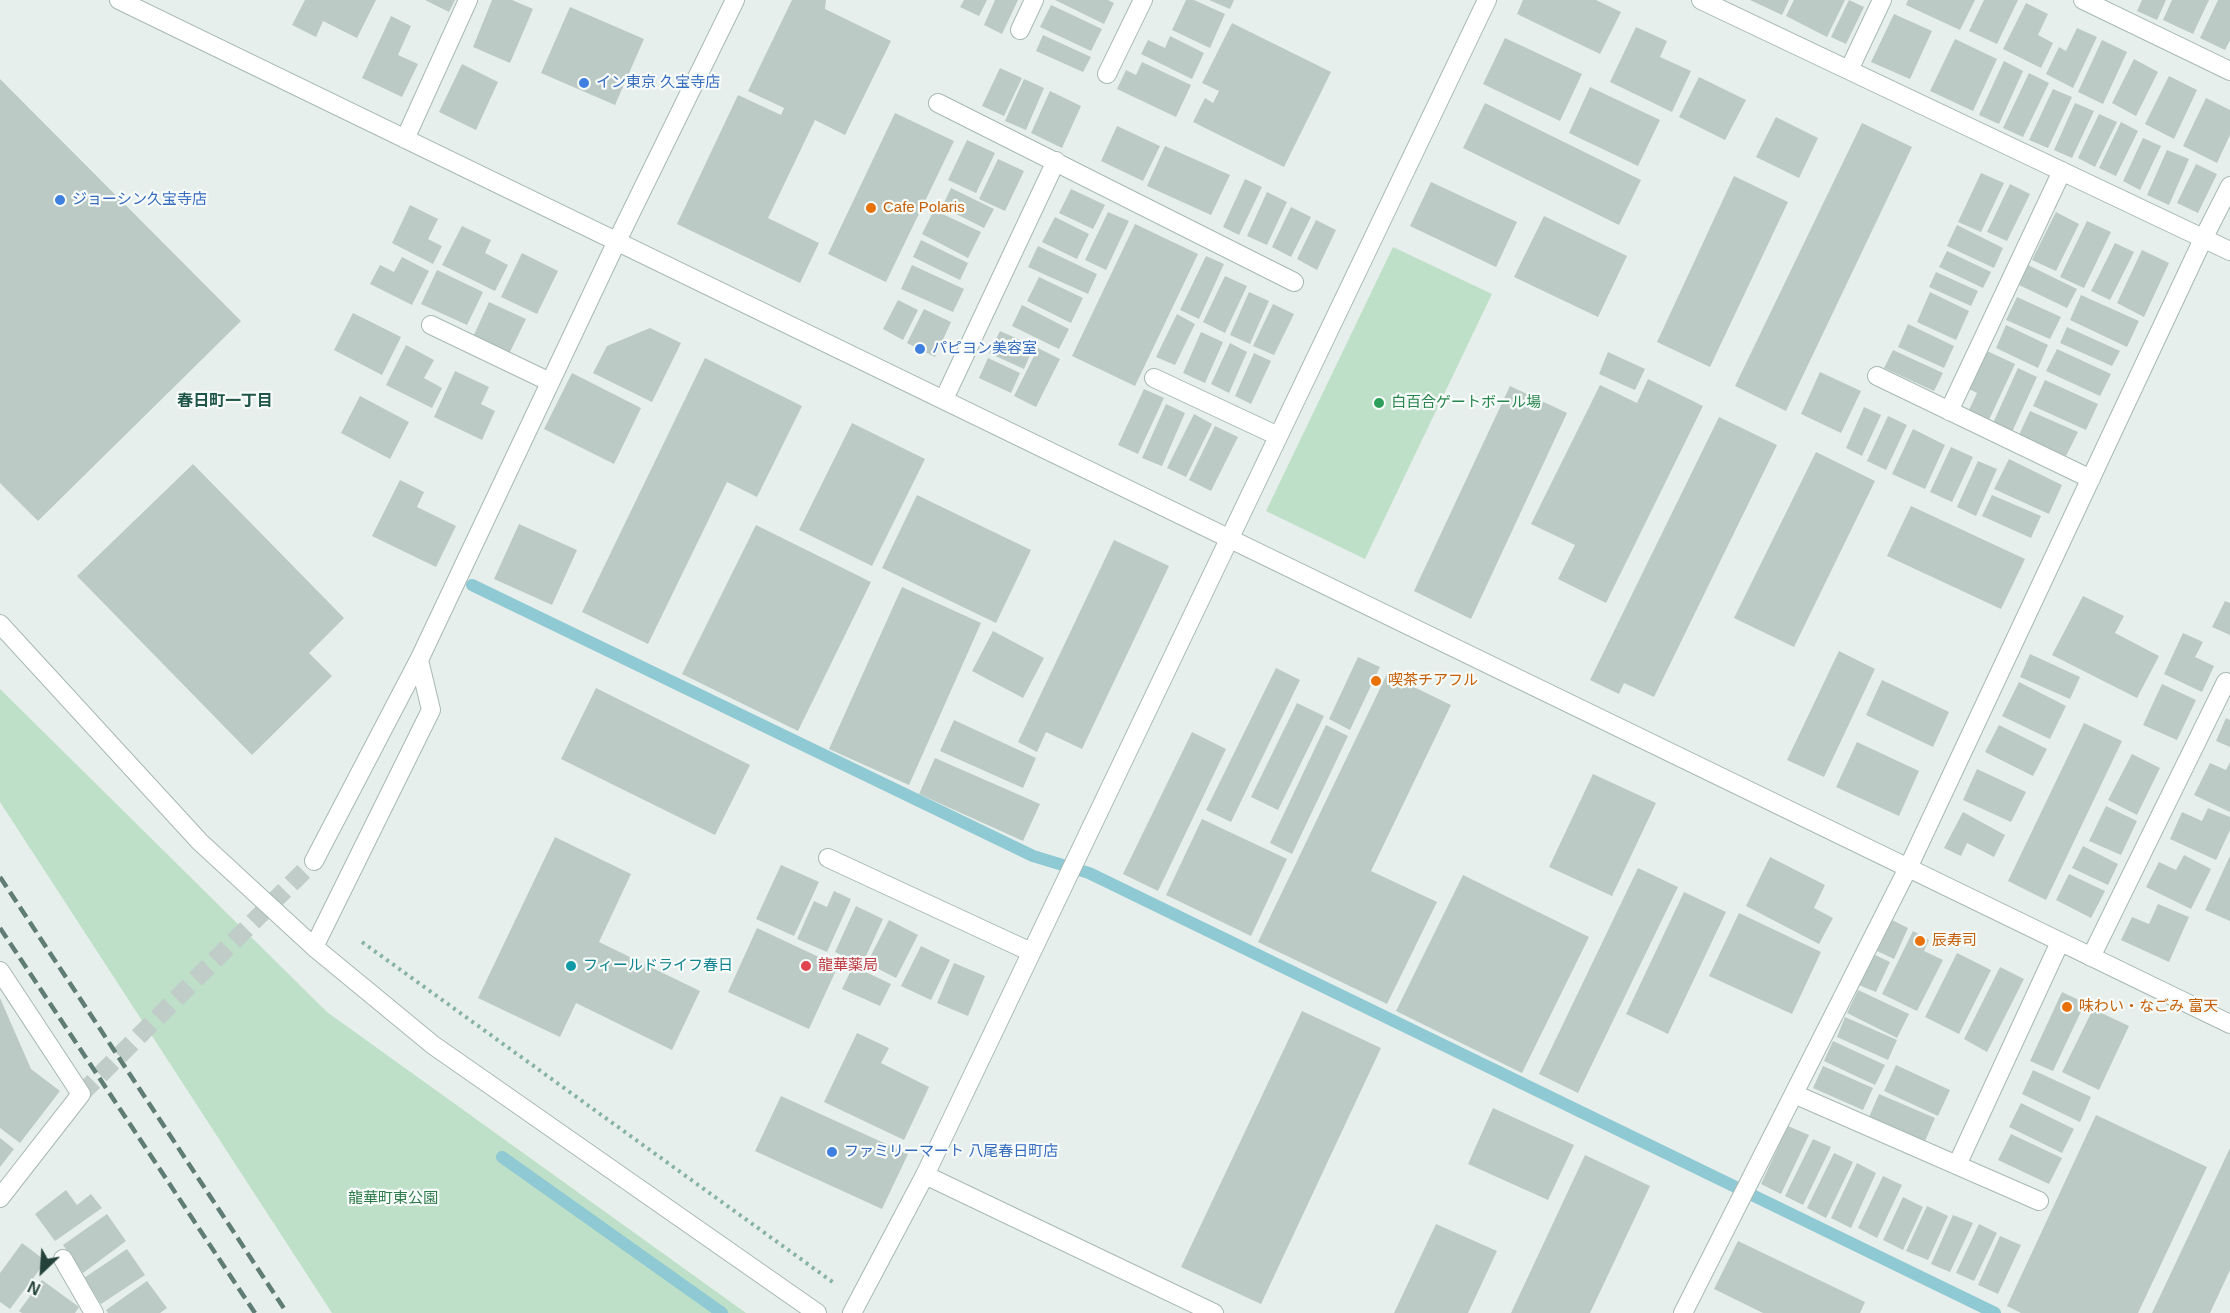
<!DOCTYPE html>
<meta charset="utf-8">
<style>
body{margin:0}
#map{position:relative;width:2230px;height:1313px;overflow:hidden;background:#e6efeb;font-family:Arial,sans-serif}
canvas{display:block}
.north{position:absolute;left:12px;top:1241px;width:60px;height:60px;-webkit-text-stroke:4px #f7fbf9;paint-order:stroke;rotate:205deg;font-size:16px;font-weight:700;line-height:24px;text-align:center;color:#24423a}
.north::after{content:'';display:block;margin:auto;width:21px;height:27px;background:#24423a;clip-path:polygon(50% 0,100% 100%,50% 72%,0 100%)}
</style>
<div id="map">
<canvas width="2230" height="1313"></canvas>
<div class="north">N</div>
</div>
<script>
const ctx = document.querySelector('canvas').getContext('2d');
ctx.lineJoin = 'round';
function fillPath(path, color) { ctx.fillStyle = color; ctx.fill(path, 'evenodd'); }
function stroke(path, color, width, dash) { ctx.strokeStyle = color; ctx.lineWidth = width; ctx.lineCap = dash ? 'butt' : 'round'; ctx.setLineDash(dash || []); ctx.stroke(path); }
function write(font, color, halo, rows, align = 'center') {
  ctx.font = font + ' Arial,"Noto Sans JP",sans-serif'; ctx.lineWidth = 4.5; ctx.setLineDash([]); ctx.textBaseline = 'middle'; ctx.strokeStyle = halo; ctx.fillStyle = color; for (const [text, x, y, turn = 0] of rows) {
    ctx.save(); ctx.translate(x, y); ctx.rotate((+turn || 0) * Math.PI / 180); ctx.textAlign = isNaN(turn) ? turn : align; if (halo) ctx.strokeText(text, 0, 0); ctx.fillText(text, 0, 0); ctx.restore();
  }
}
const green = new Path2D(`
 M1393 247 1492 294 1365 559 1266 511Z
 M0 689 327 1012 746 1313H332L0 802Z`);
const stream = new Path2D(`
 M472 585 1033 856 1089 873 1995 1313
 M502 1157 722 1313`);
const building = new Path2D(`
 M305 0H376L357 38 323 21 316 37 292 25Z
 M425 0H455L449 12Z
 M492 0H512L533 9 510 63 473 47Z
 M792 0H826L825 9 891 41 845 135 815 120 768 218 819 243 800 283 677 224 738 95 781 115 784 108 748 91Z
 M964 0H987L979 16 960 7Z
 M995 0H1018L1002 34 984 25Z
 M1055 0H1108L1114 3 1104 24Z
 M1186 0H1194L1225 14 1210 48 1172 30Z
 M1209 0H1234L1230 9Z
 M1523 0H1596L1621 12 1600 54 1517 14Z
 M1750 0H1789L1782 15Z
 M1794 0H1845L1827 37 1786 16Z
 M1849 0 1864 7 1846 44 1831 37Z
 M1908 0H1975L1960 30 1906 5Z
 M1984 0H2018L1997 44 1969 31Z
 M2142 0H2166L2157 20 2137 11Z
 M2172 0H2209L2193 34 2163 20Z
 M2218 0H2230V40L2225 50 2200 38Z
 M2026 3 2048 14 2038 35 2053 43 2041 68 2003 49Z
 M1051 5 1102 29 1091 51 1040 27Z
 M570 7 644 39 615 105 541 73Z
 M1894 14 1932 31 1910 79 1871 62Z
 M391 16 411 26 398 55 418 64 402 97 362 78Z
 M1232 23 1331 72 1284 167 1193 122 1205 98 1213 103 1219 91 1202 83Z
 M1636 27 1667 41 1660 57 1691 71 1672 112 1610 82Z
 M2077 28 2097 37 2073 88 2046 74 2059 47 2066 51Z
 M1043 35 1091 57 1083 72 1036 51Z
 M1170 36 1204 53 1192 79 1141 54 1148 40 1165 48Z
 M1505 38 1582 74 1560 121 1483 84Z
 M1955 39 1997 59 1973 111 1930 91Z
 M2102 40 2127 52 2103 104 2078 92Z
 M2134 59 2158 72 2136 116 2112 103Z
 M2004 61 2023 71 1999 124 1979 115Z
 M1142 62 1191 85 1176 117 1117 89 1126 70 1136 75Z
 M462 64 498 82 476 130 439 112Z
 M1000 68 1022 78 1004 116 982 106Z
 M2029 73 2049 83 2023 137 2003 128Z
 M2169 76 2197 90 2174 139 2145 124Z
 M1699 77 1746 100 1725 140 1679 117Z
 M0 79 241 321 38 521 0 483Z
 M1024 79 1044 88 1026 130 1005 121Z
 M1590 87 1660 120 1638 166 1569 133Z
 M2053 89 2072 97 2048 148 2029 140Z
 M1050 91 1081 106 1062 148 1031 133Z
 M2206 98 2230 110V135L2217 163 2183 146Z
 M1485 103 1641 180 1619 225 1463 148Z
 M2075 103 2094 111 2072 158 2054 150Z
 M895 113 954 141 886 282 828 254Z
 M2099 114 2117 122 2095 167 2078 158Z
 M1776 117 1818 138 1799 178 1756 157Z
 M2121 122 2138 131 2116 176 2099 168Z
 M1862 123 1912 147 1786 411 1735 386Z
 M1117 126 1160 146 1143 181 1101 161Z
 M2143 138 2161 146 2140 190 2123 181Z
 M967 140 995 153 976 193 948 180Z
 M1165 146 1230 175 1211 215 1147 186Z
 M2167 150 2189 159 2169 205 2147 195Z
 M998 159 1024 171 1005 211 979 199Z
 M2196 164 2217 174 2198 213 2177 203Z
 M1981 173 2004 183 1981 232 1958 222Z
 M1734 176 1788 202 1710 367 1657 342Z
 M1245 179 1262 187 1239 235 1223 227Z
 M1431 182 1517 222 1496 267 1410 226Z
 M2010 184 2030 194 2007 241 1987 232Z
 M951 188 994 209 984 228 942 207Z
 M1071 189 1105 205 1093 229 1059 213Z
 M1267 192 1287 202 1267 245 1247 236Z
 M410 205 438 219 428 239 442 246 433 264 392 243Z
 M1291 207 1311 217 1291 257 1272 247Z
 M934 210 981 232 968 258 922 234Z
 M1108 212 1129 221 1106 270 1085 260Z
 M2056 212 2079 224 2056 271 2032 260Z
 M1544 216 1627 256 1598 317 1514 277Z
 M1055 217 1089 234 1077 259 1042 242Z
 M1316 220 1336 230 1317 270 1297 259Z
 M2087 221 2111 232 2084 288 2060 277Z
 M1135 224 1198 254 1135 386 1072 356Z
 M1957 225 2003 248 1994 268 1947 246Z
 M462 226 491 240 485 253 508 265 495 291 442 265Z
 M921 240 968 263 960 280 913 257Z
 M2115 243 2134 252 2110 300 2091 291Z
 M1038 246 1097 274 1088 294 1028 267Z
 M2142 250 2169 263 2144 317 2117 303Z
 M1947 251 1991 272 1983 288 1939 267Z
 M522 253 558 271 537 314 501 297Z
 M1206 256 1224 264 1199 319 1180 310Z
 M402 257 429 271 412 305 370 284 380 265 394 272Z
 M912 265 964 289 953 312 901 289Z
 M2028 265 2077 289 2067 308 2019 285Z
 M437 270 483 292 467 325 421 304Z
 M1936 272 1978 291 1971 306 1929 287Z
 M1225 276 1247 286 1225 333 1203 322Z
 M1039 277 1083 298 1071 323 1027 301Z
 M1249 292 1269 301 1250 344 1230 335Z
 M1930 292 1969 311 1956 340 1917 322Z
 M2081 295 2139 321 2127 347 2070 320Z
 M2017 297 2061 317 2050 339 2006 320Z
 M898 300 918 310 903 340 883 329Z
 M489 302 526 319 509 354 473 337Z
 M1273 304 1294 314 1274 355 1253 346Z
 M1022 305 1069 329 1059 349 1012 326Z
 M924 309 951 322 935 357 907 343Z
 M353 313 401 337 382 375 334 350Z
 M1177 314 1195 324 1175 365 1156 357Z
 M1908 324 1954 346 1944 368 1898 347Z
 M2006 325 2048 345 2038 368 1996 348Z
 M2067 327 2120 351 2112 366 2060 343Z
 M650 328 681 343 652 402 593 373 607 346Z
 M1000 331 1034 346 1024 369 989 353Z
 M1201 332 1223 342 1205 383 1183 373Z
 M1230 343 1247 352 1229 393 1211 384Z
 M406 345 434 360 424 378 442 388 432 408 386 385Z
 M1038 348 1060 359 1036 407 1014 396Z
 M2057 349 2111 374 2100 396 2046 371Z
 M1893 350 1943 373 1934 391 1884 368Z
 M1987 351 2015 364 1988 422 1968 412 1977 393 1969 389Z
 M1608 352 1645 369 1635 390 1599 374Z
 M1254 353 1271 361 1251 404 1235 396Z
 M705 358 802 406 757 497 727 482 648 644 582 612Z
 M988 358 1020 373 1011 393 979 378Z
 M2018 368 2037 377 2012 432 1993 423Z
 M455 371 489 387 481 404 495 411 482 440 434 417Z
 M1820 372 1861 391 1841 433 1801 414Z
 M572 373 641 408 614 464 544 429Z
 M1648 379 1703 406 1606 603 1558 579 1575 545 1531 524 1600 385 1637 403Z
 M2045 380 2098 404 2086 430 2033 406Z
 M1510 386 1567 413 1471 619 1414 591Z
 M1144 389 1164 398 1138 454 1118 445Z
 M360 396 409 422 390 459 341 433Z
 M1166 404 1185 413 1162 466 1142 458Z
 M1864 407 1881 415 1862 456 1846 448Z
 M2030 411 2078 432 2066 456 2019 435Z
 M1194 414 1212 424 1186 477 1167 468Z
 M1888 416 1907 425 1886 470 1867 461Z
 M1719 417 1777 445 1654 697 1624 683 1619 694 1590 680Z
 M852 423 925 459 872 566 799 530Z
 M1215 426 1238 437 1211 491 1189 480Z
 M1913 429 1945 445 1925 489 1892 474Z
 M1951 447 1973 457 1952 502 1930 492Z
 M1816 452 1875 481 1794 647 1734 618Z
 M2009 459 2062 485 2049 514 1994 489Z
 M1978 461 1997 469 1976 516 1957 507Z
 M193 464 344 618 309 653 332 676 252 755 77 576Z
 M400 480 424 492 417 507 456 526 436 567 372 536Z
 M917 495 1031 550 996 623 882 568Z
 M1992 495 2041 516 2031 538 1982 516Z
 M1911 506 2025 559 2001 609 1887 556Z
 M519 524 577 550 552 605 494 579Z
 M756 525 871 582 798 731 682 674Z
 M1114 540 1169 566 1082 749 1046 732 1037 752 1018 742Z
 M902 587 981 623 909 785 829 749Z
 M2083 596 2124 616 2115 633 2159 656 2137 698 2052 655Z
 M2225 601 2230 603V635L2212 627Z
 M993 631 1044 658 1023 698 972 671Z
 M2183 633 2203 642 2195 657 2214 666 2202 692 2164 674Z
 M1839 651 1875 669 1824 777 1787 760Z
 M2030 654 2080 677 2070 699 2020 677Z
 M1358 657 1380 667 1350 730 1329 719Z
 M1276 668 1300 680 1231 822 1206 810Z
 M1387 674 1451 705 1371 871 1437 902 1387 1004 1258 942Z
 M1882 680 1949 712 1933 747 1866 715Z
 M2019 682 2066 706 2050 739 2002 716Z
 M2162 684 2196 700 2177 740 2143 725Z
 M596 688 750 765 715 835 561 759Z
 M1297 703 1324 716 1278 810 1251 797Z
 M2226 718 2230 720V747L2216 741Z
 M954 720 1036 758 1023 788 940 751Z
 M2084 723 2122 741 2046 900 2008 881Z
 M1326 725 1348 736 1292 854 1270 843Z
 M1999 725 2047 749 2033 776 1985 752Z
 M1192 732 1226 749 1158 891 1123 874Z
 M1857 742 1919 771 1899 816 1836 787Z
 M2132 754 2160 768 2137 815 2108 800Z
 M935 758 1040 804 1023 841 919 794Z
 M2230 762V812L2194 795 2210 763 2226 770Z
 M1977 769 2026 792 2011 822 1963 800Z
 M1593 774 1656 803 1612 896 1549 867Z
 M2106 806 2137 821 2121 855 2089 841Z
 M2208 808 2230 817V830L2216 860 2170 839 2182 812 2202 821Z
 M1963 812 2005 835 1994 857 1967 843 1961 856 1944 848Z
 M1202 819 1287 859 1251 936 1166 895Z
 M555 837 631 874 599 942 700 991 672 1050 576 1003 560 1037 478 998Z
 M2083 846 2118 864 2108 885 2072 868Z
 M2184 855 2211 869 2191 909 2146 887 2159 862 2176 870Z
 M2230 856V921L2205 910Z
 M1770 857 1825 885 1814 908 1833 918 1819 944 1746 906Z
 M781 865 819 882 794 936 756 919Z
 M1638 868 1678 887 1578 1093 1539 1074Z
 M2069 874 2105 891 2091 918 2056 900Z
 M1463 875 1589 937 1522 1073 1396 1011Z
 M834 891 851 899 827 952 797 939 814 901 827 907Z
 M1684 892 1726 912 1668 1034 1626 1014Z
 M2158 904 2189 917 2169 962 2121 940 2132 917 2149 924Z
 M856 906 883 919 862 965 835 952Z
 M1739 913 1821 952 1792 1014 1709 976Z
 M889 920 918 935 896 978 867 963Z
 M1892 920 1908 928 1894 959 1877 951Z
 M757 928 838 966 809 1029 728 992Z
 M1913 931 1929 940 1924 951 1943 960 1917 1011 1882 994Z
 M921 946 950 960 931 1000 901 986Z
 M1957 953 1991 970 1959 1034 1925 1017Z
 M1873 954 1890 962 1876 992 1859 985Z
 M954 963 985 976 968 1016 937 1003Z
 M853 966 891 984 880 1006 842 989Z
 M2000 967 2024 979 1987 1052 1964 1039Z
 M1858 990 1909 1014 1897 1038 1847 1013Z
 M2062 992 2085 1003 2053 1071 2030 1061Z
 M0 998 31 1069 60 1091 20 1143 0 1128Z
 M2093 1009 2129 1026 2099 1090 2062 1072Z
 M1302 1011 1381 1048 1261 1304 1181 1267Z
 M1845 1017 1897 1040 1888 1060 1837 1037Z
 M857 1033 889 1048 881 1063 929 1087 904 1140 824 1102Z
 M1833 1041 1885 1065 1875 1085 1824 1061Z
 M1896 1065 1950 1090 1938 1116 1884 1091Z
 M1823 1066 1873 1088 1863 1110 1813 1088Z
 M2033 1070 2091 1097 2080 1122 2022 1094Z
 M1879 1094 1935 1118 1925 1141 1869 1117Z
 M781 1096 908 1154 882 1209 755 1151Z
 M2021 1103 2074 1129 2062 1153 2009 1127Z
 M1493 1108 1574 1145 1548 1200 1468 1164Z
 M2096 1115 2207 1167 2138 1313H2021L2007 1306Z
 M1788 1126 1809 1135 1781 1194 1761 1184Z
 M2011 1134 2062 1158 2049 1184 1998 1160Z
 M0 1138 14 1149 0 1167Z
 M1813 1139 1831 1147 1803 1205 1785 1196Z
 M2230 1148V1270L2210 1313H2152Z
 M1834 1153 1853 1162 1826 1218 1807 1208Z
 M1585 1155 1650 1186 1590 1313H1511Z
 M1857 1163 1876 1173 1851 1228 1831 1218Z
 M1883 1176 1902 1185 1877 1238 1858 1228Z
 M66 1190 77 1205 91 1194 102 1208 55 1241 35 1214Z
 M1903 1197 1923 1207 1903 1250 1883 1240Z
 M1927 1206 1948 1216 1928 1260 1906 1251Z
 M107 1214 126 1241 83 1273 63 1245Z
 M1953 1215 1973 1223 1950 1272 1931 1264Z
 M1436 1224 1497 1251 1468 1313H1394Z
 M1979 1224 1997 1233 1974 1281 1956 1273Z
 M2000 1236 2021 1245 1998 1294 1978 1285Z
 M1738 1241 1865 1302 1860 1313H1763L1714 1289Z
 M22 1243 46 1261 10 1309 0 1302V1273Z
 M127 1249 145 1275 101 1304 84 1278Z
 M42 1280 79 1307 75 1313H22L19 1311Z
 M147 1281 167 1308 160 1313H108L106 1310Z`);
const minorTunnel = new Path2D(`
 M81 1094 314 861`);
const path = new Path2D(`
 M362 942 834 1283`);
const minor = new Path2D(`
 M119 0 2230 1024
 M1701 0 2230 251
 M2083 0 2230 71
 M1020 30 1034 0
 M1849 70 1882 0
 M1107 74 1143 0
 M938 103 1294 282
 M405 139 468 0
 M431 325 550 382
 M1877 376 2091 479
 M1154 378 1278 436
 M944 399 1056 161
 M1949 411 2062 171
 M0 624 200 842 314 947 433 1045 817 1313
 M828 858 1031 952
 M314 861 419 660 617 241 735 0
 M314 947 431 710 419 660
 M2091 957 2226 682
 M0 971 81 1094 0 1198
 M1794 1094 2039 1201
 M1957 1165 2060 942
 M925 1175 1214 1313
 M63 1259 94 1313
 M852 1313 925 1175 1487 0
 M1683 1313 1908 868 2204 237 2230 186`);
const rail = new Path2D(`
 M0 877 287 1313
 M0 928 255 1313`);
const markers = [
 [584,83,6,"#3f7fe0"],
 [60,200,6,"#3f7fe0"],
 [871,208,6,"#e8710a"],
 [920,349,6,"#3f7fe0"],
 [1379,403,6,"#2e9e5b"],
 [1376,681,6,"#e8710a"],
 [1920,941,6,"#e8710a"],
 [571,966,6,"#0f9aa8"],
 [806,966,6,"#e0444e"],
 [2067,1007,6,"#e8710a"],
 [832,1152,6,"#3f7fe0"]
];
const shopNames = [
 ["イン東京 久宝寺店",596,83],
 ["ジョーシン久宝寺店",72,200],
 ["パピヨン美容室",932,349],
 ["ファミリーマート 八尾春日町店",844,1152]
];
const foodNames = [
 ["Cafe Polaris",883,208],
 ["喫茶チアフル",1388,681],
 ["辰寿司",1932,941],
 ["味わい・なごみ 富天",2079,1007]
];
const leisureNames = [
 ["白百合ゲートボール場",1391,403]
];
const cultureNames = [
 ["フィールドライフ春日",583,966]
];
const healthNames = [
 ["龍華薬局",818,966]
];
const parkNames = [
 ["龍華町東公園",393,1199]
];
const neighbourhoodNames = [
 ["春日町一丁目",225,402]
];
fillPath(green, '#bfe0c8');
stroke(stream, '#8ec9d4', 12);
fillPath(building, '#bbcac4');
stroke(minorTunnel, '#bfccc8', 18, [18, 9]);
stroke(minor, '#a8b8b2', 20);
stroke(path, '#86b3a5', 4, [3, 4.5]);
stroke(minor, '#fff', 18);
stroke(rail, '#5f7d75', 4.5, [12, 6]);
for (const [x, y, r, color] of markers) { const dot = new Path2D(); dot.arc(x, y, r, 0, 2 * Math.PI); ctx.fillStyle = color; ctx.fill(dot); stroke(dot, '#f7fbf9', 2); }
write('15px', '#366cbe', '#f7fbf9', shopNames, 'left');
write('15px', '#c56008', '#f7fbf9', foodNames, 'left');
write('15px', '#27864d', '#f7fbf9', leisureNames, 'left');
write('15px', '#0d838f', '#f7fbf9', cultureNames, 'left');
write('15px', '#be3a42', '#f7fbf9', healthNames, 'left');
write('15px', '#2d7a4b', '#f7fbf9', parkNames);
write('bold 16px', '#1f5548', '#f7fbf9', neighbourhoodNames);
</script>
